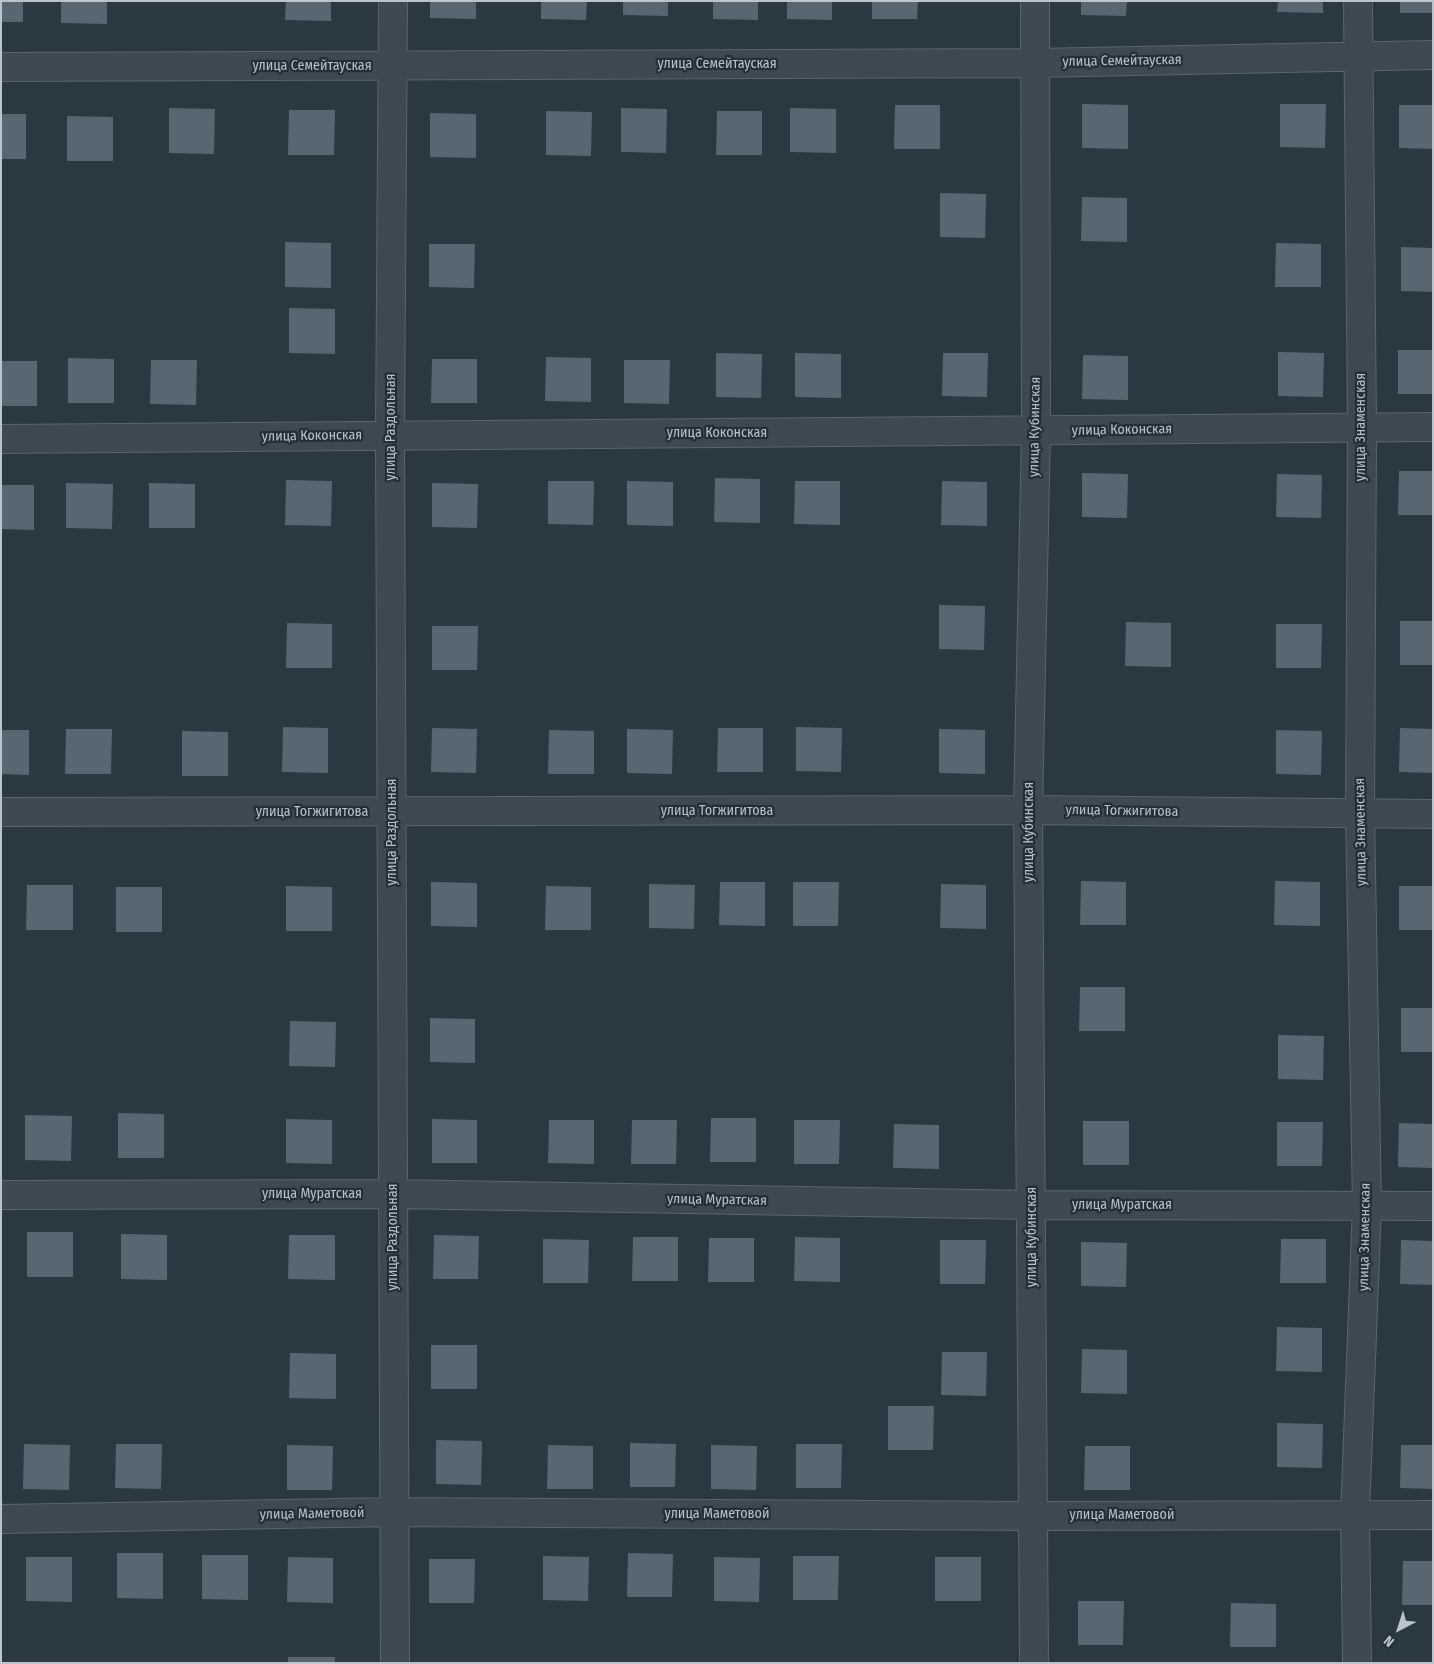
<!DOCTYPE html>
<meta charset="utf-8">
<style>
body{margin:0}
#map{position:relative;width:1434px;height:1664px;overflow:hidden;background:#2a3841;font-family:"Fira Sans Condensed",sans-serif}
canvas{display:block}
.frame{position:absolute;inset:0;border:2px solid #bbc4cb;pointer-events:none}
.north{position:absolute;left:1374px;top:1604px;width:50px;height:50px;-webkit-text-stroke:4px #232e37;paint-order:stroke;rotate:220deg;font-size:14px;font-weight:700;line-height:20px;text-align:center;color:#bbc4cb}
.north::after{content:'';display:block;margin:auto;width:18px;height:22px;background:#bbc4cb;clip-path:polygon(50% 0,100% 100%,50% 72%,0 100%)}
</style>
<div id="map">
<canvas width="1434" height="1664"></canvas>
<div class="frame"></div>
<div class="north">N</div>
</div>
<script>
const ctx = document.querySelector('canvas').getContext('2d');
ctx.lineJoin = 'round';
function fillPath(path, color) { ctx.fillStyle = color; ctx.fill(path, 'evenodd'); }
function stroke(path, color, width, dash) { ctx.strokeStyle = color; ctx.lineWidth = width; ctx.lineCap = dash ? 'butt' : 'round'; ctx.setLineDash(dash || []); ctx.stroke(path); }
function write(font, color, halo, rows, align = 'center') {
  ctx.font = font + ' "Fira Sans Condensed",sans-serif'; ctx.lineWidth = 4.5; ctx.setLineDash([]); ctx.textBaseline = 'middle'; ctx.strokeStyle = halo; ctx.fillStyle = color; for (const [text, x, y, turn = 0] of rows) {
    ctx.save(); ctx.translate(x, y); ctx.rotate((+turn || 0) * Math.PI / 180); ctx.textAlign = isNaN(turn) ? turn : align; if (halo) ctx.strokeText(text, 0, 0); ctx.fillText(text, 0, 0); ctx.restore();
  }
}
const building = new Path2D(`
 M1 1H23V22H1Z
 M61 1H107V24L61 23Z
 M286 1H331V21L285 20Z
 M430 1H476V19L430 18Z
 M541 1H587L586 20 541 19Z
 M623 1H668V16L623 15Z
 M713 1H758V20L713 19Z
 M787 1H832V20L787 19Z
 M872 1H918L917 19H872Z
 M1081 1H1127L1126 16 1081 15Z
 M1278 1H1323V13L1277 12Z
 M1400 1H1433V13H1400Z
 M1082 104 1128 105V149L1082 148Z
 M1280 104H1326L1325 148 1280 147Z
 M895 105H940V149H894Z
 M1399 105H1433V149L1399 148Z
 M169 108 215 109 214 154 169 153Z
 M621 108 667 109 666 153 621 152Z
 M790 108 836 109V153L790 152Z
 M289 110H335L334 155H288Z
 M546 111 592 112 591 156 546 155Z
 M717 111H762V155H716Z
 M430 113 476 114V158L430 157Z
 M1 114H26V159H1Z
 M67 116 113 117V161H67Z
 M940 193 986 194 985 238 940 237Z
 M1082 197 1127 198V242L1081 241Z
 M285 242 331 243V288L285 287Z
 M1276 243 1321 244V287H1275Z
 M429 244H475L474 288 429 287Z
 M1401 247 1433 248V292L1401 291Z
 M289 308 335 309V354L289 353Z
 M1398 350H1433V394H1398Z
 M1278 352 1324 353 1323 397 1278 396Z
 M716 353 762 354 761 398 716 397Z
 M795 353 841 354V398L795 397Z
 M943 353H988L987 397 942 396Z
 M1083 355 1128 356V400L1082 399Z
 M546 357 591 358V402L545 401Z
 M68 358 114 359V403H68Z
 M432 359H477V403H431Z
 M151 360H197L196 405 150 404Z
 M624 360H670L669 404 624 403Z
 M1 361H37V406H1Z
 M1399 471H1433V515H1398Z
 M1082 473 1128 474 1127 518 1082 517Z
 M1277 474 1322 475 1321 518 1276 517Z
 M715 478 760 479V523L714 522Z
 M286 480 332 481 331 526 285 525Z
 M548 481H594L593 525 548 524Z
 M627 481 673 482V526L627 525Z
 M795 481H840V525L794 524Z
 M942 481 987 482V526L941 525Z
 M66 483 113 484 112 529 66 528Z
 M149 483 195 484V528H149Z
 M432 483 478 484 477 528 432 527Z
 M1 485H34V530L1 529Z
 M939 605 985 606 984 650 939 649Z
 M1400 621H1433V665H1400Z
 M1126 622 1171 623V667L1125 666Z
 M287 623 332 624V668H286Z
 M1276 624H1322L1321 668H1276Z
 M432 626H478L477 670H432Z
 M283 727 328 728V773L282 772Z
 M796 727 842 728 841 772 796 771Z
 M432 728 477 729 476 773 431 772Z
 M718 728H763V772H717Z
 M1400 728 1433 729V773L1399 772Z
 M66 729H112L111 774H65Z
 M627 729 673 730 672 774 627 773Z
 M939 729 985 730V774L939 773Z
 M1 730H29V775L1 774Z
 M549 730 594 731V774H548Z
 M1276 730 1322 731 1321 775 1276 774Z
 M182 731 228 732V776H182Z
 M1081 881 1126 882V925H1080Z
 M1275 881 1320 882V926L1274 925Z
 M431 882 477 883V927L431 926Z
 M720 882H765V926L719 925Z
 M793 882H839L838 926H793Z
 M649 884 695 885 694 929 649 928Z
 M941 884 986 885V929L940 928Z
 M27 885H73V930H26Z
 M286 886 332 887V931H286Z
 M546 886 591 887V930H545Z
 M1399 886H1433V930H1399Z
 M116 887H162V932H116Z
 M1080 987H1125V1031H1079Z
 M1401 1008H1433V1052H1401Z
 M430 1018 475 1019V1063L430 1062Z
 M290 1021 336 1022 335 1067 289 1066Z
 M1278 1035 1324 1036 1323 1080 1278 1079Z
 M118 1113 164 1114V1158H118Z
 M25 1115 72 1116 71 1161 25 1160Z
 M711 1118H756V1162H710Z
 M286 1119 332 1120V1164L286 1163Z
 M432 1119 477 1120V1163H432Z
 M549 1120H594V1164L548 1163Z
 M632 1120H677L676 1164H631Z
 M794 1120H840L839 1164H794Z
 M1083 1121H1129V1165H1083Z
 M1277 1122H1323L1322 1166H1277Z
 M1399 1123 1433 1124V1168L1398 1167Z
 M894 1124 939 1125V1169L893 1168Z
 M27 1232H73V1277H27Z
 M121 1234 167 1235V1280L121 1279Z
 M289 1235H335V1280L288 1279Z
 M434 1235 479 1236 478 1279H433Z
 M633 1237H678V1281H632Z
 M795 1237 840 1238V1282L794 1281Z
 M709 1238H754V1282H708Z
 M543 1239 589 1240 588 1283H543Z
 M1281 1239H1326V1283H1280Z
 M940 1240H986L985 1284H940Z
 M1401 1240 1433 1241V1285L1400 1284Z
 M1081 1242 1127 1243 1126 1287 1081 1286Z
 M1277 1327 1322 1328V1372L1276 1371Z
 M431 1345H477V1389H431Z
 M1082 1349 1127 1350V1394L1081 1393Z
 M942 1352H987L986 1396 941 1395Z
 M290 1353 336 1354V1399L289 1398Z
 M888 1406H934L933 1450H888Z
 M1277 1423 1323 1424 1322 1468 1277 1467Z
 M436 1440 482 1441 481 1485 436 1484Z
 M630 1443 676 1444 675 1487H630Z
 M24 1444 70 1445 69 1490 23 1489Z
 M116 1444H162L161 1489 115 1488Z
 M796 1444H842L841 1488H796Z
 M287 1445 333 1446 332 1490H287Z
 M548 1445 593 1446V1489H547Z
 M711 1445 757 1446 756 1490 711 1489Z
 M1401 1445H1433V1489L1400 1488Z
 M1085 1446H1130V1490H1084Z
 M117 1553H163V1599L117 1598Z
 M628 1553 673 1554 672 1597H627Z
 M202 1555H248V1600L202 1599Z
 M543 1556 589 1557 588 1601 543 1600Z
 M793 1556H839L838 1600H793Z
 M26 1557H72V1602L26 1601Z
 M288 1557 333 1558V1603L287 1602Z
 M714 1557 760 1558 759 1602 714 1601Z
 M935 1557H981V1601H935Z
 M429 1559H475L474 1603H429Z
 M1403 1561H1433V1605H1402Z
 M1078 1601H1124L1123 1645H1078Z
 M1231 1603 1276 1604V1647H1230Z
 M288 1657H335V1663H288Z`);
const minor = new Path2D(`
 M393 1 390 435 395 1663
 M1 67 1036 63 1433 55
 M1 439 1433 427
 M1 812 1028 810 1433 814
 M1 1195 393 1194 1032 1205 1433 1206
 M1 1519 394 1512 1034 1516 1433 1515
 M1034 1663 1028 810 1036 431 1035 1
 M1357 1663 1355 1514 1367 1205 1360 814 1362 428 1358 1`);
const streetNames = [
 ["улица Семейтауская",1122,61,-1],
 ["улица Семейтауская",717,64],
 ["улица Семейтауская",312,66],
 ["улица Раздольная",391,427,-90],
 ["улица Кубинская",1035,427,-89],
 ["улица Знаменская",1361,427,-90],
 ["улица Коконская",1122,430,-1],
 ["улица Коконская",717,433],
 ["улица Коконская",312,436,-1],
 ["улица Тогжигитова",717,811],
 ["улица Тогжигитова",1122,811,1],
 ["улица Тогжигитова",312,812],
 ["улица Раздольная",392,832,-90],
 ["улица Кубинская",1029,832,-90],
 ["улица Знаменская",1361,832,-91],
 ["улица Муратская",312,1194],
 ["улица Муратская",717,1200,1],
 ["улица Муратская",1122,1205],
 ["улица Раздольная",393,1237,-90],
 ["улица Кубинская",1032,1237,-90],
 ["улица Знаменская",1365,1237,-89],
 ["улица Маметовой",312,1514,-1],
 ["улица Маметовой",717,1514],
 ["улица Маметовой",1122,1515]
];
fillPath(building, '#586671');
stroke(minor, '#5c676f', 30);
stroke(minor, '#3e4951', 28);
write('14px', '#bbc4cb', '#232e37', streetNames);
</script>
